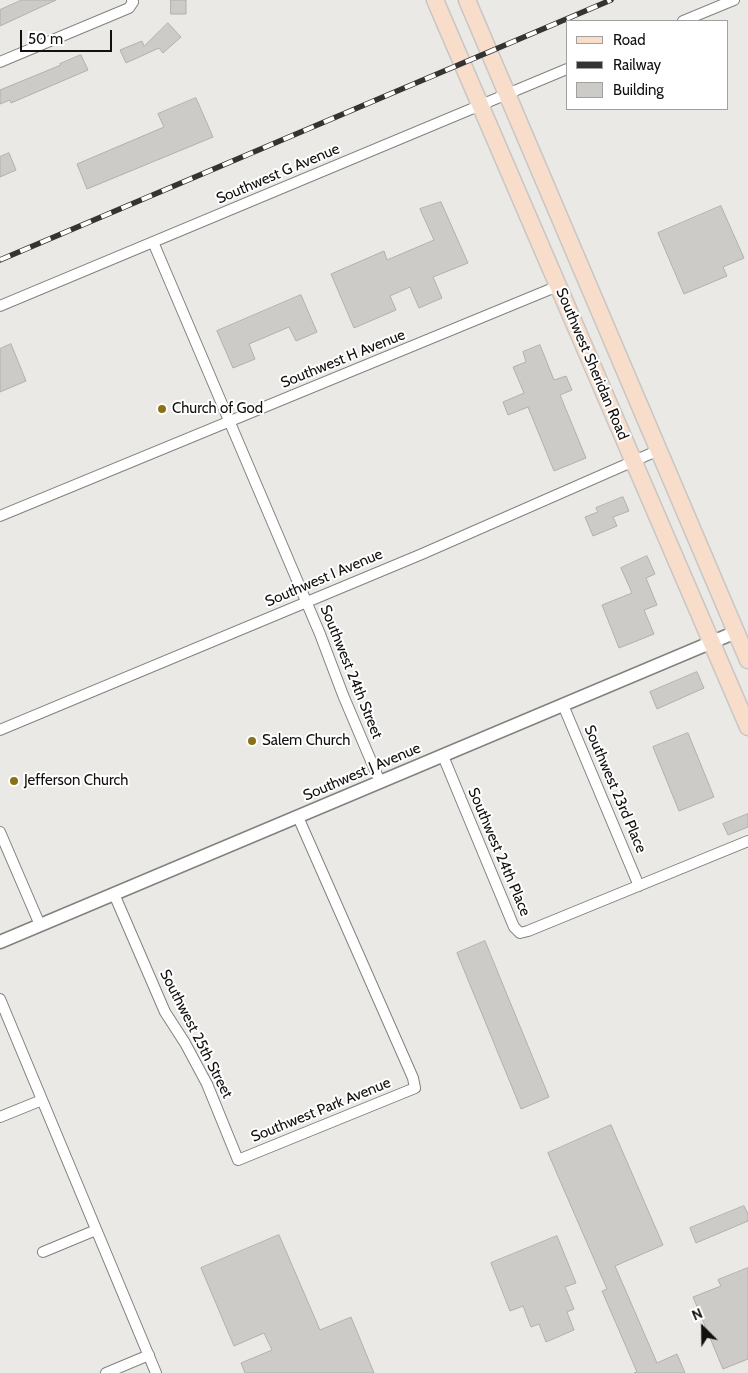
<!DOCTYPE html>
<style>
body{margin:0}
#map{position:relative;width:748px;height:1373px;overflow:hidden;background:#eae9e5;font-family:Cabin,sans-serif}
canvas{display:block}
.legend{position:absolute;left:566px;top:20px;width:162px;height:90px;box-sizing:border-box;background:#fff;border:1px solid #a0a09f;margin:0;padding:6px 9px;list-style:none;font-size:15px;color:#121110}
.legend li{display:flex;align-items:center;gap:10px;height:25px}
.legend b{width:25px;border:1px solid #a0a09f}
.north{position:absolute;left:678px;top:1303px;width:50px;height:50px;-webkit-text-stroke:4px #fff;paint-order:stroke;rotate:337deg;font-size:14px;font-weight:700;line-height:20px;text-align:center;color:#121110}
.north::after{content:'';display:block;margin:auto;width:18px;height:22px;background:#121110;clip-path:polygon(50% 0,100% 100%,50% 72%,0 100%)}
.scale{position:absolute;left:20px;top:30px;width:92px;height:22px;box-sizing:border-box;border:2px solid #121110;border-top:0;padding-left:6px;font-size:15px;line-height:18px;white-space:nowrap;color:#121110;-webkit-text-stroke:4px #fff;paint-order:stroke}
</style>
<div id="map">
<canvas width="748" height="1373"></canvas>
<ul class="legend">
<li><b style="height:6px;background:#f8ddca"></b>Road</li>
<li><b style="height:6px;background:#353432"></b>Railway</li>
<li><b style="height:14px;background:#cccbc8"></b>Building</li>
</ul>
<div class="north">N</div>
<div class="scale">50 m</div>
</div>
<script>
const ctx = document.querySelector('canvas').getContext('2d');
ctx.lineJoin = 'round';
function fillPath(path, color) { ctx.fillStyle = color; ctx.fill(path, 'evenodd'); }
function stroke(path, color, width, dash) { ctx.strokeStyle = color; ctx.lineWidth = width; ctx.lineCap = dash ? 'butt' : 'round'; ctx.setLineDash(dash || []); ctx.stroke(path); }
function write(font, color, halo, rows, align = 'center') {
  ctx.font = font + ' Cabin,sans-serif'; ctx.lineWidth = 4; ctx.setLineDash([]); ctx.textBaseline = 'middle'; ctx.strokeStyle = halo; ctx.fillStyle = color; for (const [text, x, y, turn = 0] of rows) {
    ctx.save(); ctx.translate(x, y); ctx.rotate((+turn || 0) * Math.PI / 180); ctx.textAlign = isNaN(turn) ? turn : align; if (halo) ctx.strokeText(text, 0, 0); ctx.fillText(text, 0, 0); ctx.restore();
  }
}
const building = new Path2D(`
 M22 0H56L0 26V10Z
 M171 0H186V14H171Z
 M168 23 181 37 163 53 159 48 126 63 120 50 142 41 144 46Z
 M81 55 88 70 11 103 10 100 0 104V90L61 65 60 64Z
 M196 98 213 137 87 189 77 164 164 127 158 114Z
 M9 153 16 170 0 177V157Z
 M441 202 468 263 433 277 442 298 419 308 410 287 390 296 396 310 354 328 331 274 384 251 387 260 434 240 420 209Z
 M721 206 744 258 723 267 727 276 684 294 658 233Z
 M301 295 317 332 296 341 289 327 249 344 255 359 233 368 217 331Z
 M11 344 26 381 0 392V349Z
 M540 345 554 380 566 376 572 390 560 395 586 458 554 471 528 407 508 415 503 402 524 393 513 367 526 362 523 352Z
 M623 497 629 511 613 517 617 526 593 536 585 517 598 512 596 508Z
 M647 556 655 574 646 578 657 605 644 610 654 634 619 648 602 605 632 593 621 568Z
 M697 672 704 688 657 709 650 692Z
 M688 733 714 797 679 811 653 747Z
 M748 814V827L728 835 723 824Z
 M485 941 549 1097 521 1109 457 953Z
 M611 1125 663 1245 615 1266 657 1363 677 1354 685 1373H634L637 1372 602 1291 607 1289 548 1153Z
 M744 1206 748 1214V1221L696 1243 690 1228Z
 M279 1235 320 1330 351 1317 374 1373H245L241 1363 272 1350 264 1333 234 1346 201 1268Z
 M557 1236 576 1283 565 1287 574 1309 567 1312 574 1330 546 1342 539 1324 531 1327 523 1306 510 1311 491 1263Z
 M748 1268V1359L723 1369 693 1297 721 1286 718 1280Z`);
const minor = new Path2D(`
 M683 21 734 0
 M0 62 129 8 133 2 132 0
 M153 242 320 634 343 695 380 782
 M0 306 567 69
 M0 516 558 286
 M563 705 639 886
 M0 730 422 554 659 450
 M443 756 514 927 520 933 528 931 748 841
 M0 832 40 925
 M114 894 165 1012 185 1043 207 1084 238 1160 415 1088 413 1078 298 817
 M0 999 156 1373
 M0 1117 42 1100
 M43 1252 96 1230
 M106 1373 149 1355`);
const tertiary = new Path2D(`
 M0 942 736 632`);
const primary = new Path2D(`
 M435 0 748 727
 M467 0 748 660`);
const rail = new Path2D(`
 M0 260 611 0`);
const markers = [
 [162,409,5,"#897215"],
 [252,741,5,"#897215"],
 [14,781,5,"#897215"]
];
const streetNames = [
 ["Southwest G Avenue",278,174,-23],
 ["Southwest H Avenue",343,359,-22],
 ["Southwest Sheridan Road",592,364,67],
 ["Southwest I Avenue",324,578,-23],
 ["Southwest 24th Street",351,672,68],
 ["Southwest J Avenue",362,772,-23],
 ["Southwest 23rd Place",615,789,67],
 ["Southwest 24th Place",499,852,67],
 ["Southwest 25th Street",196,1034,63],
 ["Southwest Park Avenue",321,1110,-22]
];
const poiNames = [
 ["Church of God",172,409],
 ["Salem Church",262,741],
 ["Jefferson Church",24,781]
];
fillPath(building, '#cccbc8');
stroke(building, '#b1b0ad', 1);
stroke(minor, '#82817e', 12);
stroke(tertiary, '#82817e', 15);
stroke(primary, '#c6c6c6', 19);
stroke(minor, '#fff', 10);
stroke(tertiary, '#fff', 12);
stroke(primary, '#f8ddca', 16);
stroke(rail, '#353432', 5.5);
stroke(rail, '#fff', 4, [11]);
for (const [x, y, r, color] of markers) { const dot = new Path2D(); dot.arc(x, y, r, 0, 2 * Math.PI); ctx.fillStyle = color; ctx.fill(dot); stroke(dot, '#fff', 2); }
write('15px', '#121110', '#fff', streetNames);
write('15px', '#121110', '#fff', poiNames, 'left');
</script>
